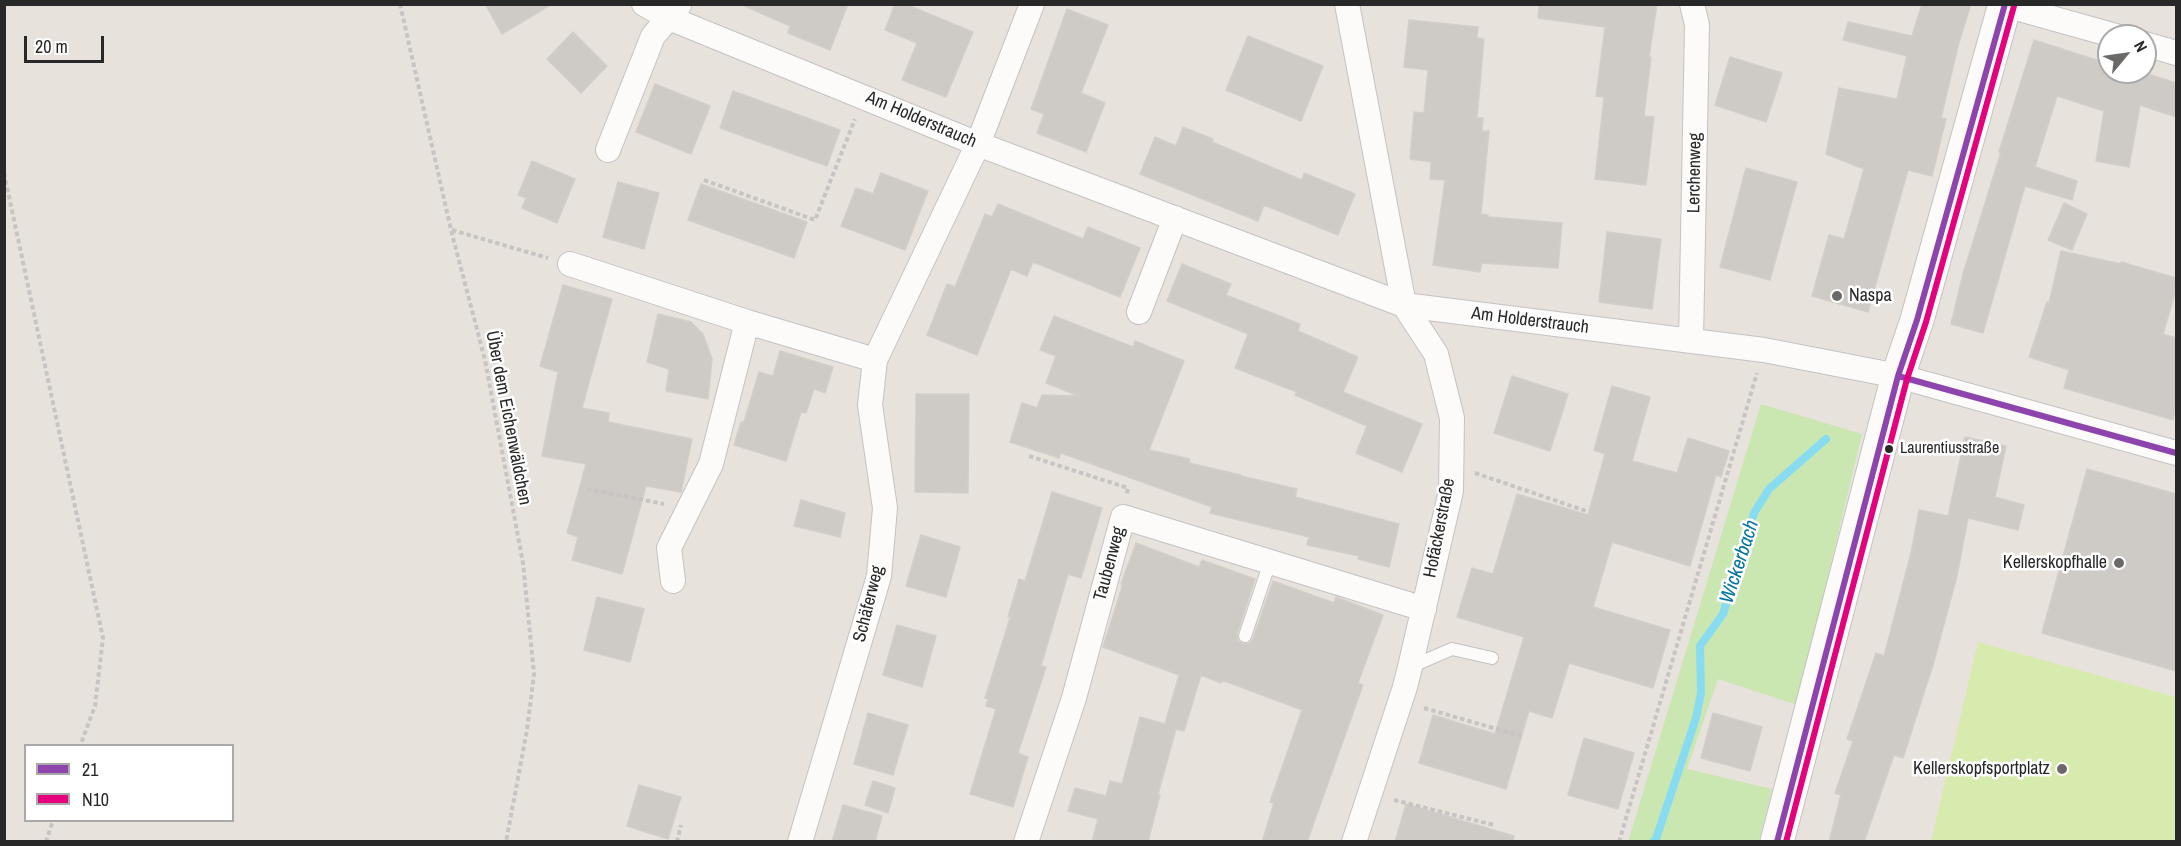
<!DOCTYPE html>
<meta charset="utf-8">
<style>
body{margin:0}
#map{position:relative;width:2181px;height:846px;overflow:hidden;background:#e8e2dc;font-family:"Archivo Narrow",sans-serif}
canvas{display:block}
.frame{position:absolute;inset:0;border:6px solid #282828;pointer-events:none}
.legend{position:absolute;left:24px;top:744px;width:210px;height:78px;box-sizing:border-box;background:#fff;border:2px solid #a9a9a9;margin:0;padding:8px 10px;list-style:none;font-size:18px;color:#282828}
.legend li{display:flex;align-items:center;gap:12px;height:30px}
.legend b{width:30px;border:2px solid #a9a9a9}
.north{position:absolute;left:2097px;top:24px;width:60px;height:60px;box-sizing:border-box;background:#fff;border:2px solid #a9a9a9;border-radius:50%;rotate:61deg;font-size:16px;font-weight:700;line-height:24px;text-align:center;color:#282828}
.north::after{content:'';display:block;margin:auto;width:21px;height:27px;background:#6b6967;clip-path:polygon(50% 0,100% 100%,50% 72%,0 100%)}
.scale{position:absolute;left:24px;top:36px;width:80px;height:27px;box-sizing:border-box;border:3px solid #282828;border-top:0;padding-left:8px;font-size:18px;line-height:21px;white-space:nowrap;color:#282828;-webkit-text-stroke:4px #fff;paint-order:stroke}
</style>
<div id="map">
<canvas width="2181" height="846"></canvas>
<div class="frame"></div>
<ul class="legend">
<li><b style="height:8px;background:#8e44ad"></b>21</li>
<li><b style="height:8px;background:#e5007d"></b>N10</li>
</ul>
<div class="north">N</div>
<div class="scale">20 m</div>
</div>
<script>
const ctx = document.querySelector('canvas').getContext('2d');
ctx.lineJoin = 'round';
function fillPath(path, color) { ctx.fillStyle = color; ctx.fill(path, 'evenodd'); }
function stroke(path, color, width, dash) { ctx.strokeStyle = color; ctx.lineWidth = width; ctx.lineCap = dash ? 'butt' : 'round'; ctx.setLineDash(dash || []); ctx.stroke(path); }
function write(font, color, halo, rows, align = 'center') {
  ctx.font = font + ' "Archivo Narrow",sans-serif'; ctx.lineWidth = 5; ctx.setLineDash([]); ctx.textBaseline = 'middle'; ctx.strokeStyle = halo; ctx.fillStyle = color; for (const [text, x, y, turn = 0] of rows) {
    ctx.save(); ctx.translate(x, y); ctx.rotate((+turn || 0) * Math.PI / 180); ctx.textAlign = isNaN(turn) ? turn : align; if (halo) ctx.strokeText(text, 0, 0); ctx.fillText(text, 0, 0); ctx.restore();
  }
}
const green = new Path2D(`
 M1761 404 1862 434 1797 705 1718 679 1687 769 1772 789 1759 841 1628 842Z`);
const pitch = new Path2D(`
 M1978 642 2176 697V841H1931Z`);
const stream = new Path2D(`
 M1653 842 1656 839 1696 718 1701 693 1700 646 1723 614 1754 513 1769 489 1826 439`);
const building = new Path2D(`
 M485 4H552L502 34Z
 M740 4H848L830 50 788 33 790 26Z
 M895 4H905L973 32 946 97 902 80 917 43 885 30Z
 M1539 4H1657L1649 57H1651L1644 116 1654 117 1646 185 1595 179 1604 97 1596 96 1605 27 1538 18Z
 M1922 4H1971L1958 46 1941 118 1946 119 1932 176 1908 170 1868 312 1812 296 1829 235 1844 239 1864 169 1826 154 1839 88 1897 99 1907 56 1843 40 1848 22 1912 36Z
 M1067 9 1108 25 1081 93 1105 103 1086 152 1037 133 1044 114 1031 109Z
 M1409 20 1478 27 1477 38 1484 39 1477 118H1483L1482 131H1489L1481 214 1488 215V217L1562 223 1558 268 1482 263 1480 272 1433 265 1445 180 1430 179 1431 162 1410 159 1414 112 1424 113 1428 70 1404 67Z
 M573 32 607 66 581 93 547 59Z
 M1248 36 1323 66 1301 121 1226 90Z
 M2034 40 2109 64V72H2142L2176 83V117L2140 105 2129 167 2096 161 2104 111 2057 96 2035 167 2077 181 2072 200 2025 186 1983 333 1951 324 1963 274 2001 152H1999Z
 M1730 57 1782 73 1766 122 1715 105Z
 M655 84 710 106 691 154 636 132Z
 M733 91 840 130 827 166 720 128Z
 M1183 127 1213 139 1212 142 1302 180 1304 173 1355 194 1338 235 1264 205 1258 221 1140 174 1155 137 1176 146Z
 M532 161 575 179 557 223 522 208 526 198 518 195Z
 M1746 168 1797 182 1770 280 1720 267Z
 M881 173 928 191 905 250 841 226 856 188 873 194Z
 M618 182 659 193 644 249 603 237Z
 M701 184 807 222 794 258 688 220Z
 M2064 203 2087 214 2072 250 2048 240Z
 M998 204 1083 239 1088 227 1140 248 1120 297 1033 262 1027 276 1011 269 977 355 927 335 947 284 955 287 985 214 992 217Z
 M1607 232 1661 239 1652 309 1599 302Z
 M2061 251 2121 264V262L2176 278V290L2163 334 2176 338V407L2173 420 2064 388 2069 370 2029 357 2047 302 2049 303Z
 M1182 264 1231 284 1226 295 1300 324 1298 331 1358 357 1343 392 1422 424 1402 472 1356 453 1367 426 1295 395 1297 392 1235 368 1248 334 1167 301Z
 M563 285 612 299 582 408 609 413 608 422 692 439 681 492 646 486 622 574 572 560 578 537 567 533 586 464 542 456 558 372 540 366Z
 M658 314 691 322 703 334 712 359 708 399 666 391 669 369 647 362Z
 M1054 316 1133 347 1135 341 1184 361 1149 450 1190 459 1189 463 1241 475V476L1297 489 1295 497 1399 524 1389 567 1358 559 1359 556 1307 545 1309 537 1210 513 1212 507 1061 453 1059 458 1010 442 1022 403 1037 408 1042 395 1079 396 1046 383 1056 356 1040 350Z
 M780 351 833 367 825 393 814 389 806 413 801 412 786 461 734 445 741 422H744L759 372 773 376Z
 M1512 376 1568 394 1550 451 1494 433Z
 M1612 386 1650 397 1632 461 1677 473 1688 438 1729 451 1721 477 1716 475 1690 566 1612 542 1593 607 1670 630 1653 688 1569 663 1552 718 1529 711 1506 789 1419 763 1433 715 1495 734 1524 637 1457 617 1472 568 1493 574 1517 494 1588 515 1605 454 1594 450Z
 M916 394H969L968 493 915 492Z
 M1965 437 2006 446 1995 497 2024 505 2018 530 1968 518 1957 576 1933 665 1903 758 1894 755 1864 842H1829L1841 795 1835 793 1853 741 1847 739 1876 653 1884 656 1911 553 1919 510 1948 516Z
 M2087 469 2176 494V671L2042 633Z
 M1052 492 1102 508 1081 578 1068 574 1041 666 1046 667 1018 753 1028 757 1013 807 970 794 996 709 986 706 988 699 985 698 1010 618 1008 617 1019 579 1025 581Z
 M801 500 845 513 840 537 794 526Z
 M921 535 960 547 946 597 906 586Z
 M1136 543 1199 567 1202 560 1255 579 1237 634 1238 641 1243 644 1250 643 1253 639 1273 581 1334 603 1336 597 1383 615 1358 683 1363 685 1307 842H1262L1274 803 1270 802 1302 710 1222 680 1221 683 1201 675 1184 731 1176 729 1158 794 1160 795 1148 842H1092L1098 819 1068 811 1075 788 1106 796 1110 781 1122 784 1140 717 1165 724 1179 675 1103 647 1123 584H1121Z
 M597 597 644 609 630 662 584 650Z
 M897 625 936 636 922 687 883 675Z
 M868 713 908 725 893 775 854 764Z
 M1713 713 1762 727 1750 771 1701 758Z
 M1584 738 1634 753 1618 809 1568 795Z
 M873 781 895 788 888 813 865 805Z
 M639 785 681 797 668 839 627 826Z
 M1406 804 1514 836 1513 842H1395Z
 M843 805 882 816 875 842H832Z`);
const path = new Path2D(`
 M400 4 451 230 485 360 523 563 534 674 527 730 506 842
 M4 173 103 638 95 706 80 746
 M704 180 815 220 855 119
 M452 230 548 258
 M1029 456 1128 488 1127 494
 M1475 473 1586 511
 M587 489 664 504
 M1424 708 1521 736
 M1394 800 1494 825
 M46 842 53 820
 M677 842 681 825
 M1619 842 1757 373`);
const lane = new Path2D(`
 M1245 636 1270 562
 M1410 667 1452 649 1492 658`);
const street = new Path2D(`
 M644 4 669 18 978 144 1404 305 1764 350 1898 376 2176 453
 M1347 4 1404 305 1436 354 1452 418 1451 491 1410 667 1405 687 1354 842
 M2005 5 2116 36
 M2145 44 2176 53
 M608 150 653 36 679 6
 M570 264 747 322 875 360
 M1139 312 1175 218
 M1691 341 1697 25 1692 4
 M673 581 669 548 711 464 747 322
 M800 842 879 576 885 508 870 405 875 360 978 144 1032 4
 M1026 842 1074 698 1123 517 1424 609`);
const secondary = new Path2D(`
 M1777 842 1898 376 1917 320 2005 4`);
const bus1 = new Path2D(`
 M1898 376 2176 453
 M1777 842 1898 376 1917 320 2005 4`);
const bus2 = new Path2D(`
 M1786 842 1907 379 1926 322 2014 6`);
const markers = [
 [1837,296,6,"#6b6967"],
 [1889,449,5,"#282828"],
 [2119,563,6,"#6b6967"],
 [2062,769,6,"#6b6967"]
];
const busNames = [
 ["Laurentiusstraße",1900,449]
];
const streetNames = [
 ["Am Holderstrauch",921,120,23],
 ["Lerchenweg",1695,173,-89],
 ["Am Holderstrauch",1530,321,7],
 ["Über dem Eichenwäldchen",508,418,79],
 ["Hofäckerstraße",1440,528,-79],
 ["Taubenweg",1110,564,-75],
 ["Schäferweg",869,604,-76]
];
const poiNames = [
 ["Naspa",1849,296,"left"],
 ["Kellerskopfhalle",2107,563],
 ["Kellerskopfsportplatz",2050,769]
];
const waterNames = [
 ["Wickerbach",1740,562,-72]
];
fillPath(green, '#cae6b1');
fillPath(pitch, '#d8ebae');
stroke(stream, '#88dcf1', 8);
fillPath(building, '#cecac6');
stroke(building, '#d3cec9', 1.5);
stroke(lane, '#c4c2c3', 14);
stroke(street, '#c4c2c3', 26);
stroke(secondary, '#c4c2c3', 35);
stroke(path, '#c6c5c4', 4, [4.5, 3]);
stroke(lane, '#fcfbfa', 12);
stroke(street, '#fcfbfa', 24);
stroke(secondary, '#fcfbfa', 33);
stroke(bus1, '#8e44ad', 6);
stroke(bus2, '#e5007d', 6);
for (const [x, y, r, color] of markers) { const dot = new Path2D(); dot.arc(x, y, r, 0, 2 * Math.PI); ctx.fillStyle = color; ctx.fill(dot); stroke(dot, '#fff', 2); }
write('16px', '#282828', '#fff', busNames, 'left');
write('18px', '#282828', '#fff', streetNames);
write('18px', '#282828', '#fff', poiNames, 'right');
write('italic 20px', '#0075a4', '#fff', waterNames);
</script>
